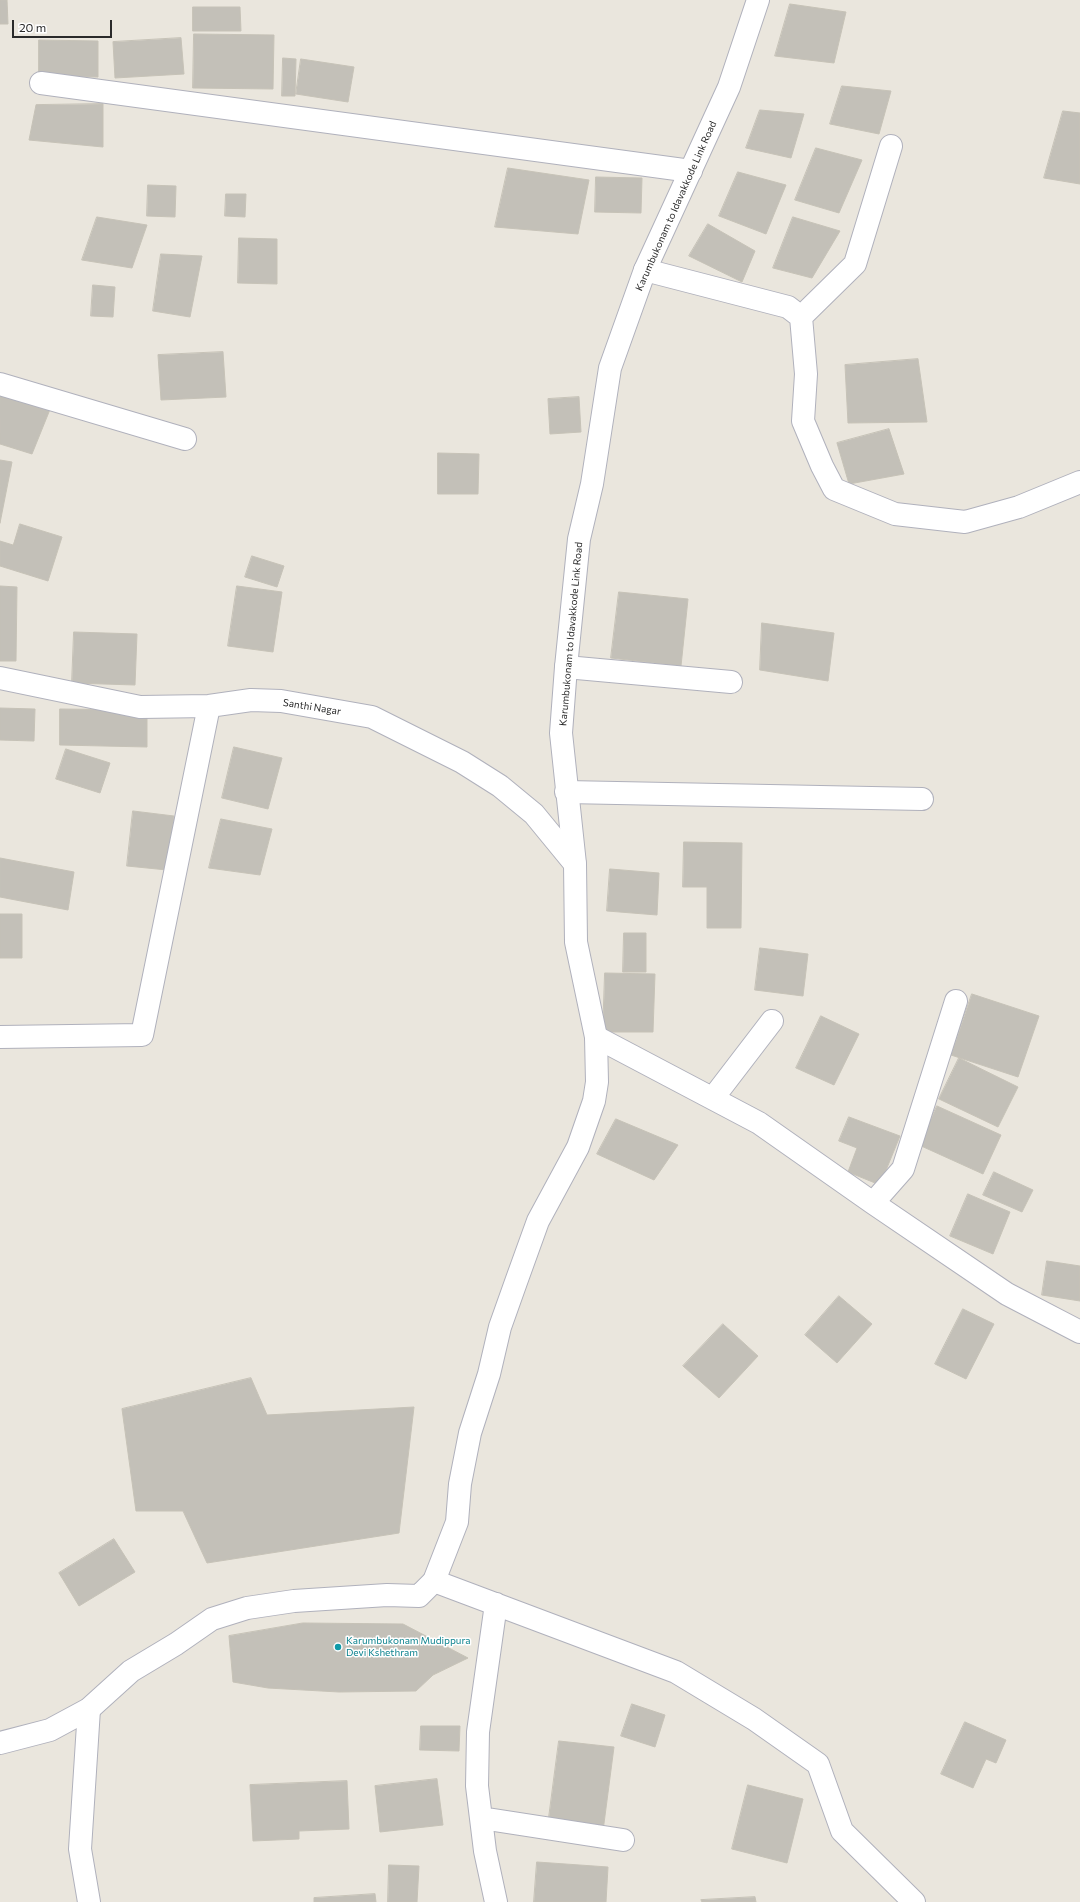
<!DOCTYPE html>
<style>
body{margin:0}
#map{position:relative;width:1080px;height:1902px;overflow:hidden;background:#eae6dd;font-family:Commissioner,sans-serif}
canvas{display:block}
.scale{position:absolute;left:12px;top:20px;width:100px;height:18px;box-sizing:border-box;border:2px solid #2a2a2a;border-top:0;padding-left:5px;font-size:12px;line-height:14px;white-space:nowrap;color:#2a2a2a;-webkit-text-stroke:3px #fff;paint-order:stroke}
</style>
<div id="map">
<canvas width="1080" height="1902"></canvas>
<div class="scale">20 m</div>
</div>
<script>
const ctx = document.querySelector('canvas').getContext('2d');
ctx.lineJoin = 'round';
function fillPath(path, color) { ctx.fillStyle = color; ctx.fill(path, 'evenodd'); }
function stroke(path, color, width, dash) { ctx.strokeStyle = color; ctx.lineWidth = width; ctx.lineCap = dash ? 'butt' : 'round'; ctx.setLineDash(dash || []); ctx.stroke(path); }
function write(font, color, halo, rows, align = 'center') {
  ctx.font = font + ' Commissioner,sans-serif'; ctx.lineWidth = 3; ctx.setLineDash([]); ctx.textBaseline = 'middle'; ctx.strokeStyle = halo; ctx.fillStyle = color; for (const [text, x, y, turn = 0] of rows) {
    ctx.save(); ctx.translate(x, y); ctx.rotate((+turn || 0) * Math.PI / 180); ctx.textAlign = isNaN(turn) ? turn : align; if (halo) ctx.strokeText(text, 0, 0); ctx.fillText(text, 0, 0); ctx.restore();
  }
}
const building = new Path2D(`
 M0 0H7L8 24H0Z
 M790 4 846 12 834 63 775 56Z
 M193 7H240L241 31H193Z
 M194 34 274 35 273 89 193 88Z
 M181 38 184 74 115 78 113 42Z
 M39 40 98 41V77L39 76Z
 M283 58 296 59 295 96H282Z
 M301 59 354 67 348 102 296 94Z
 M842 86 891 91 879 134 830 124Z
 M103 104V147L29 140 36 105Z
 M760 110 804 114 791 158 746 148Z
 M1063 111 1080 113V184L1044 178Z
 M816 148 862 160 839 213 795 200Z
 M508 168 589 180 578 234 495 227Z
 M738 172 786 185 766 234 719 216Z
 M596 177 642 178 641 213 595 212Z
 M148 185 176 186 175 217 147 216Z
 M226 194H246L245 217 225 216Z
 M97 217 147 225 132 268 82 260Z
 M793 217 840 231 812 278 773 268Z
 M708 224 755 251 742 282 689 256Z
 M239 238 277 239V284L238 283Z
 M161 254 202 256 190 317 153 311Z
 M93 285 115 287 113 317 91 316Z
 M223 352 226 397 161 400 158 355Z
 M918 359 927 422 848 423 845 365Z
 M0 390 53 402 32 454 0 444Z
 M579 397 581 432 550 434 548 399Z
 M889 429 904 474 849 484 837 443Z
 M438 453 479 454 478 494H438Z
 M0 460 12 462 0 523Z
 M20 524 62 537 48 581 0 566V541L13 545Z
 M252 556 284 566 277 587 245 577Z
 M0 586 17 587 16 661H0Z
 M237 586 282 592 273 652 228 646Z
 M619 592 688 599 681 666 611 658Z
 M762 623 834 633 828 681 760 670Z
 M74 632 137 634 135 685 72 683Z
 M0 708 35 709 34 741 0 740Z
 M60 709 147 710V747L60 745Z
 M234 747 282 758 268 809 222 798Z
 M66 749 110 763 100 793 56 779Z
 M133 811 174 816 167 870 127 866Z
 M221 819 272 829 260 875 209 868Z
 M684 842 742 843 741 928H707V887H683Z
 M0 858 74 872 68 910 0 897Z
 M610 869 659 873 657 915 607 911Z
 M0 914H22V958H0Z
 M624 933H646V972H623Z
 M760 948 808 954 803 996 755 990Z
 M605 973 655 974 653 1032H603Z
 M972 994 1039 1016 1018 1077 951 1055Z
 M821 1016 859 1034 834 1085 796 1068Z
 M959 1058 1018 1087 998 1127 939 1099Z
 M937 1106 1001 1135 983 1174 919 1145Z
 M849 1117 900 1136 880 1185 848 1172 857 1148 839 1141Z
 M616 1119 678 1145 654 1180 597 1154Z
 M994 1172 1033 1190 1022 1212 983 1195Z
 M968 1194 1010 1212 993 1254 950 1236Z
 M1047 1261 1080 1266V1301L1042 1295Z
 M839 1296 872 1324 837 1363 805 1335Z
 M963 1309 994 1324 966 1379 935 1364Z
 M723 1324 758 1356 719 1398 683 1366Z
 M251 1378 267 1415 414 1407 399 1533 207 1563 183 1511H136L122 1409Z
 M114 1539 135 1572 79 1606 59 1573Z
 M303 1623 403 1624 468 1658 433 1675 416 1691 339 1692 268 1688 233 1682 229 1636Z
 M632 1704 665 1715 655 1747 621 1736Z
 M965 1722 1006 1740 996 1763 986 1759 973 1788 941 1774Z
 M421 1726H460L459 1751 420 1750Z
 M559 1741 614 1747 603 1831 548 1825Z
 M437 1779 443 1825 380 1832 375 1786Z
 M347 1781 349 1829 299 1831V1839L253 1841 250 1785Z
 M748 1785 803 1799 787 1863 732 1849Z
 M537 1862 608 1867 606 1902H534Z
 M389 1865 419 1866 417 1902H388Z
 M375 1894 376 1902H314V1898Z
 M755 1897 756 1902H702L701 1900Z`);
const minor = new Path2D(`
 M41 83 691 171
 M645 270 788 307 801 317 806 374 803 421 822 466 834 489 895 514 965 522 1019 507 1080 482
 M801 317 855 264 891 146
 M0 384 185 439
 M566 667 731 682
 M0 678 140 707 209 706 251 700 281 701 372 717 462 762 500 786 534 814 575 864
 M566 792 922 799
 M0 1037 142 1035 209 706
 M596 1037 759 1123 873 1203 1007 1294 1080 1332
 M713 1098 772 1021
 M873 1203 903 1169 956 1001
 M434 1581 676 1672 754 1719 818 1764 842 1831 914 1902
 M496 1604 478 1732 477 1786 485 1851 496 1902
 M89 1709 80 1849 89 1902
 M481 1818 623 1840`);
const tertiary = new Path2D(`
 M0 1743 50 1730 89 1709 131 1671 176 1644 212 1619 247 1608 294 1601 387 1595 419 1596 434 1581 457 1522 460 1484 470 1433 489 1374 500 1327 516 1282 538 1221 578 1147 594 1101 597 1082 596 1037 576 942 575 864 561 733 566 667 579 539 592 484 610 368 645 270 729 87 758 0`);
const markers = [
 [338,1647,4,"#0f9aa8"]
];
const streetNames = [
 ["Karumbukonam to Idavakkode Link Road",676,206,-66],
 ["Karumbukonam to Idavakkode Link Road",571,634,-85],
 ["Santhi Nagar",312,707,9]
];
const cultureNames = [
 ["Karumbukonam Mudippura",346,1641],
 ["Devi Kshethram",346,1653]
];
fillPath(building, '#c3c0b8');
stroke(building, '#c6c2b7', 1);
stroke(minor, '#b0b1bc', 24);
stroke(tertiary, '#b0b1bc', 24);
stroke(minor, '#fff', 22);
stroke(tertiary, '#fff', 22);
for (const [x, y, r, color] of markers) { const dot = new Path2D(); dot.arc(x, y, r, 0, 2 * Math.PI); ctx.fillStyle = color; ctx.fill(dot); stroke(dot, '#fff', 1.5); }
write('10px', '#2a2a2a', '#fff', streetNames);
write('10px', '#0d838f', '#fff', cultureNames, 'left');
</script>
